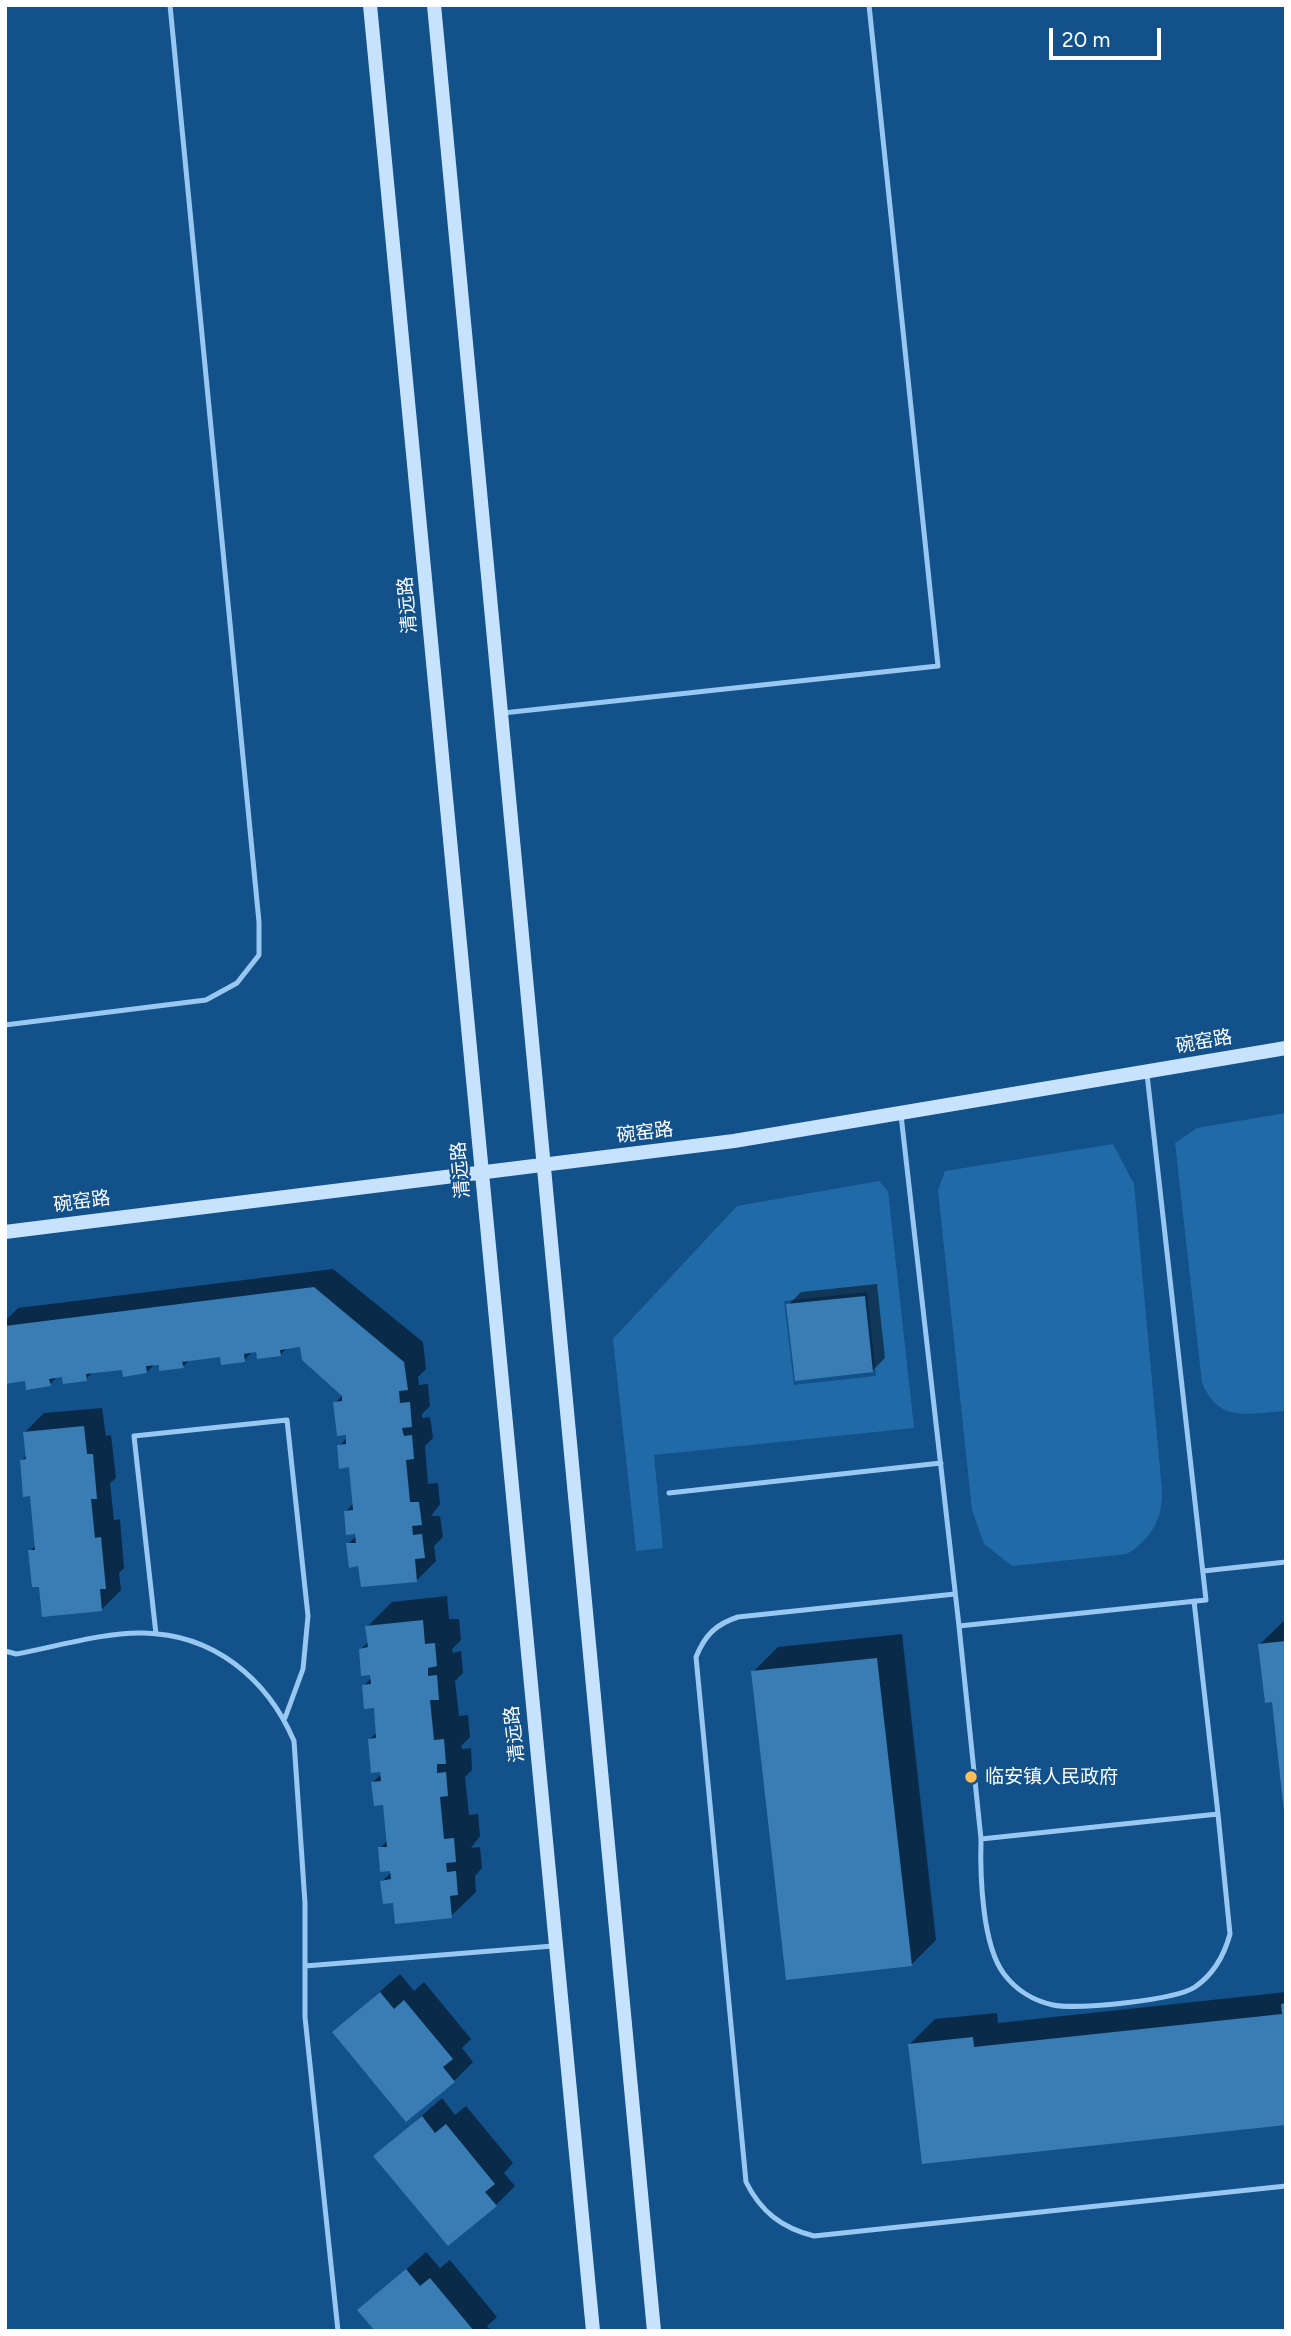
<!DOCTYPE html>
<meta charset="utf-8">
<style>
body{margin:0}
#map{position:relative;width:1291px;height:2336px;overflow:hidden;background:#12518a;font-family:Figtree,sans-serif}
canvas{display:block}
.frame{position:absolute;inset:0;border:7px solid #fff;pointer-events:none}
.scale{position:absolute;left:1049px;top:28px;width:112px;height:32px;box-sizing:border-box;border:4px solid #fff;border-top:0;padding-left:9px;font-size:21px;line-height:24px;white-space:nowrap;color:#fff;-webkit-text-stroke:5px #12518a;paint-order:stroke}
</style>
<div id="map">
<canvas width="1291" height="2336"></canvas>
<div class="frame"></div>
<div class="scale">20 m</div>
</div>
<script>
const ctx = document.querySelector('canvas').getContext('2d');
ctx.lineJoin = 'round';
function fillPath(path, color) { ctx.fillStyle = color; ctx.fill(path, 'evenodd'); }
function stroke(path, color, width, dash) { ctx.strokeStyle = color; ctx.lineWidth = width; ctx.lineCap = dash ? 'butt' : 'round'; ctx.setLineDash(dash || []); ctx.stroke(path); }
function write(font, color, halo, rows, align = 'center') {
  ctx.font = font + ' Figtree,"Noto Sans SC",sans-serif'; ctx.lineWidth = 5; ctx.setLineDash([]); ctx.textBaseline = 'middle'; ctx.strokeStyle = halo; ctx.fillStyle = color; for (const [text, x, y, turn = 0] of rows) {
    ctx.save(); ctx.translate(x, y); ctx.rotate((+turn || 0) * Math.PI / 180); ctx.textAlign = isNaN(turn) ? turn : align; if (halo) ctx.strokeText(text, 0, 0); ctx.fillText(text, 0, 0); ctx.restore();
  }
}
const green = new Path2D(`
 M1286 1113V1411C1249 1413 1219 1424 1202 1383L1175 1143 1197 1128Z
 M1113 1144 1134 1184 1162 1490C1163 1519 1151 1539 1127 1554L1012 1566 984 1544 972 1510 938 1190 945 1171Z
 M879 1181 888 1191 914 1428 654 1455 663 1548 636 1551 613 1339 737 1206ZM867 1292 876 1376 794 1385 784 1301Z`);
const shadow = new Path2D(`
 M333 1269 423 1342 426 1369 418 1377 419 1385 428 1384 430 1406 422 1414V1418L430 1417 433 1438 425 1446 428 1484 438 1483 440 1504 431 1516H440L443 1537 434 1546 436 1561 417 1580 360 1564 348 1544 357 1535 346 1511 354 1503 350 1466 339 1446 348 1437 335 1403 343 1395 301 1345 288 1347 280 1355 253 1351 244 1360 221 1355 190 1359 183 1367 155 1364 147 1372 124 1368 94 1371 86 1379 58 1376 50 1384 5 1372V1321L18 1308Z
 M877 1284 885 1358 872 1371 788 1305 801 1292Z
 M102 1408 106 1436 111 1435 116 1478 110 1483 114 1520 120 1519 124 1568 119 1573 121 1590 102 1609 40 1585 30 1551 36 1545 31 1494 22 1460 27 1455 25 1432 44 1413Z
 M447 1596 449 1619H459L461 1640 452 1649 453 1653 461 1651 463 1673 455 1681 459 1716 468 1715 470 1737 461 1746 462 1749 471 1748 472 1770 465 1777 469 1815 478 1814 480 1836 471 1848 480 1847 482 1868 475 1876 476 1892 451 1916 394 1902 382 1881 392 1872 380 1848 388 1840 385 1803 373 1782 382 1773 369 1740 377 1732 375 1706 364 1686 372 1677 361 1649 369 1641 367 1627 392 1602Z
 M1286 1619V1812L1274 1700 1260 1644Z
 M902 1634 936 1940 911 1965 753 1672 778 1647Z
 M400 1974 414 1991 424 1982 471 2039 462 2048 473 2062 454 2081 334 2032Z
 M1286 1992V2123L910 2044 935 2019 997 2013 998 2023Z
 M442 2098 455 2115 466 2106 513 2163 504 2173 515 2186 496 2205 376 2156Z
 M426 2252 440 2268 450 2260 497 2317 487 2326 491 2331H377L360 2310Z`);
const building = new Path2D(`
 M314 1287 404 1362 408 1390 399 1391 400 1403 410 1402 412 1427 402 1428 404 1436 412 1435 414 1459 406 1460 410 1502H419L422 1525 412 1526 413 1535 422 1534 425 1558 415 1559 417 1582 361 1587 358 1566 349 1568 346 1543H356L355 1534 346 1535 344 1511 353 1510 349 1467 339 1469 337 1445 346 1444V1435L337 1436 333 1402 342 1401V1396L302 1360 300 1347 280 1350 281 1356 257 1359 256 1352 244 1354 245 1362 221 1365 220 1357 182 1362 184 1368 159 1371V1365L146 1366 147 1373 123 1377 122 1370 86 1374 87 1381 63 1384 62 1377 49 1379 51 1386 26 1390 25 1381 5 1384V1326Z
 M865 1296 873 1372 795 1381 786 1304Z
 M84 1426 87 1454H93L97 1499H91L95 1538 101 1537 106 1589H100L102 1611 42 1617 39 1587H32L28 1550H35L30 1496 23 1497 20 1460 26 1459 23 1432Z
 M423 1620 425 1644 435 1643 437 1666 428 1668V1676L437 1675 439 1700H430L434 1740 444 1739 446 1764H437V1773L446 1772 448 1796 440 1797 444 1839 454 1838 456 1862 446 1863 447 1872 456 1871 458 1895 450 1896 452 1918 395 1924 393 1903 383 1904 380 1881 391 1879 390 1871 380 1872 378 1847H387L383 1805 374 1806 371 1782 381 1781 380 1772 371 1773 368 1739 376 1738 374 1708 364 1709 362 1685 371 1684 370 1675 361 1676 359 1649 368 1647 365 1626Z
 M1286 1641V1812H1284L1272 1702 1265 1703 1258 1644Z
 M877 1658 912 1966 786 1980 751 1671Z
 M380 1992 394 2009 404 2000 453 2059 443 2067 455 2082 406 2122 332 2032Z
 M1286 2003V2125L922 2164 908 2044 973 2037 974 2047 1282 2014 1281 2004Z
 M422 2116 435 2133 446 2124 495 2184 485 2192 497 2206 448 2246 373 2156Z
 M406 2269 420 2286 430 2278 474 2331H375L357 2310Z`);
const lane = new Path2D(`
 M503 713 938 666 869 5
 M5 1025 206 1000 237 983 259 955V922L170 5
 M901 1115 959 1626 1206 1600 1147 1074
 M669 1493 941 1463
 M1203 1571 1286 1562
 M955 1594 738 1617C716 1624 705 1635 696 1657L746 2182C761 2212 782 2228 814 2236L1286 2186
 M959 1626 981 1839 1218 1814 1194 1601
 M156 1634 134 1436 287 1420 308 1616 303 1669 285 1718
 M5 1651 16 1654C55 1647 104 1632 143 1633 213 1634 267 1678 294 1741L305 1903V2017L338 2331
 M981 1839C980 1875 982 1945 1004 1974 1016 1990 1034 2001 1053 2005 1078 2010 1176 2000 1195 1987 1214 1974 1224 1956 1230 1934L1218 1814
 M305 1966 553 1946`);
const secondary = new Path2D(`
 M370 5 593 2331
 M434 5 654 2331
 M5 1232 734 1141 1286 1048`);
const markers = [
 [971,1777,7,"#ffbf58"]
];
const streetNames = [
 ["清远路",408,605,-95],
 ["碗窑路",1204,1042,-10],
 ["碗窑路",645,1133,-7],
 ["清远路",461,1170,-95],
 ["碗窑路",82,1202,-8],
 ["清远路",515,1734,-96]
];
const poiNames = [
 ["临安镇人民政府",985,1777]
];
fillPath(green, '#216aa8');
fillPath(shadow, '#0007');
fillPath(building, '#3a7cb4');
stroke(lane, '#98c8f1', 5);
stroke(secondary, '#c7e2fc', 14);
for (const [x, y, r, color] of markers) { const dot = new Path2D(); dot.arc(x, y, r, 0, 2 * Math.PI); ctx.fillStyle = color; ctx.fill(dot); stroke(dot, '#12518a', 2.5); }
write('19px', '#fff', '#12518a', streetNames);
write('19px', '#fff', '#12518a', poiNames, 'left');
</script>
